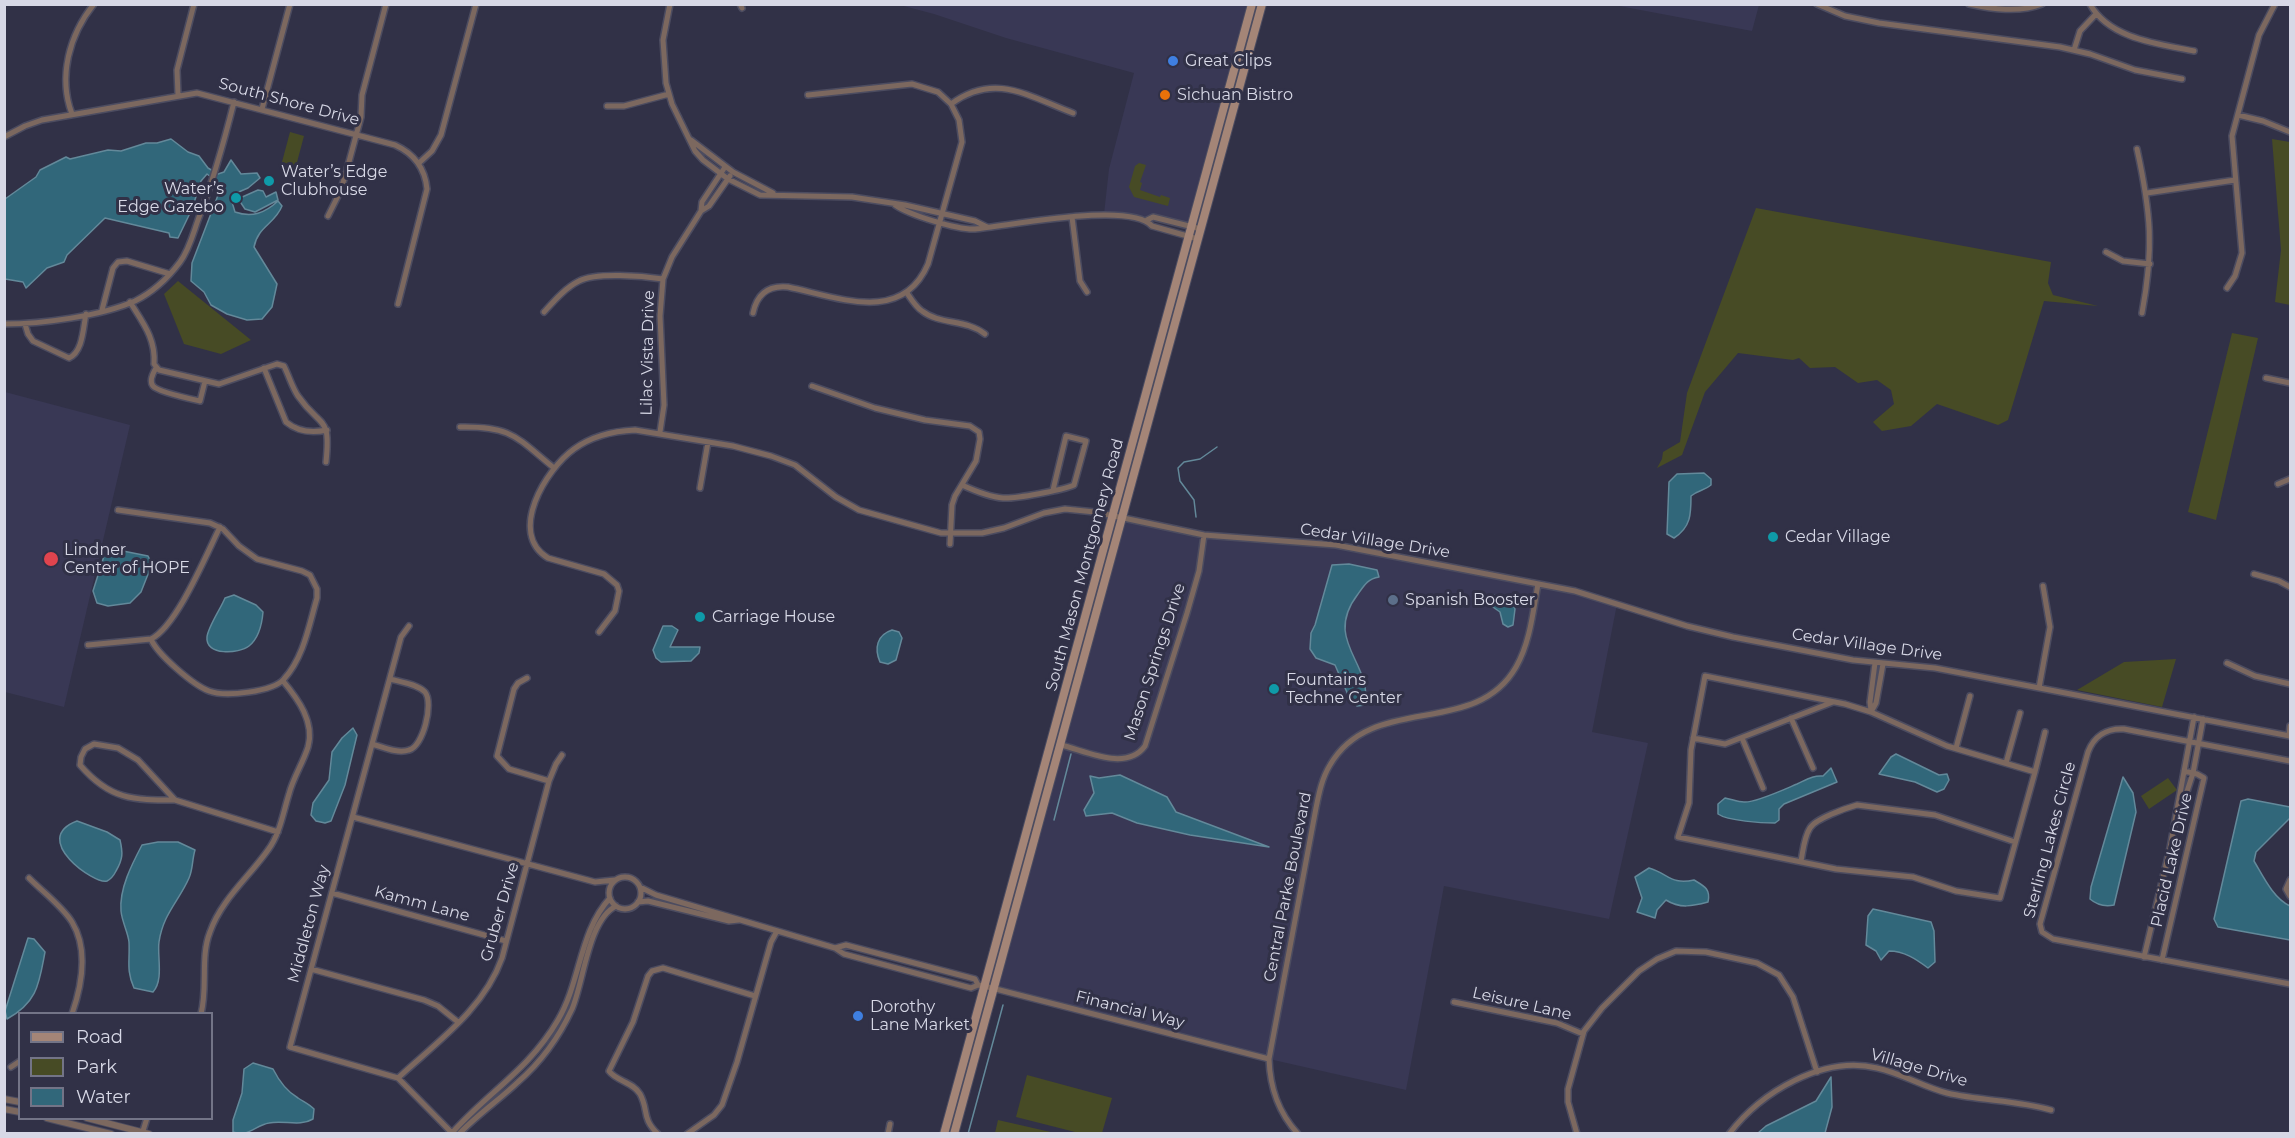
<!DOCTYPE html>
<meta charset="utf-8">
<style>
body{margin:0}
#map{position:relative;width:2295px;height:1138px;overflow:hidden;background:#313147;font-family:Montserrat,sans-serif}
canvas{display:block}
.frame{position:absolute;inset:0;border:6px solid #d7d8e6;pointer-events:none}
.legend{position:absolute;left:18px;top:1012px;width:195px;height:108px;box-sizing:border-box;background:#313147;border:2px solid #737487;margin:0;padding:8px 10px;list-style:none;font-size:18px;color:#d7d8e6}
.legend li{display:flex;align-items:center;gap:12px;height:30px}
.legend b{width:30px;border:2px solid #737487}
</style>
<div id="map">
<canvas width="2295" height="1138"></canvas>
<div class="frame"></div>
<ul class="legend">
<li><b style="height:8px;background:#a48577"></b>Road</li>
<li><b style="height:16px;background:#474b25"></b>Park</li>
<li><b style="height:16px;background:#31677a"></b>Water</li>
</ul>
</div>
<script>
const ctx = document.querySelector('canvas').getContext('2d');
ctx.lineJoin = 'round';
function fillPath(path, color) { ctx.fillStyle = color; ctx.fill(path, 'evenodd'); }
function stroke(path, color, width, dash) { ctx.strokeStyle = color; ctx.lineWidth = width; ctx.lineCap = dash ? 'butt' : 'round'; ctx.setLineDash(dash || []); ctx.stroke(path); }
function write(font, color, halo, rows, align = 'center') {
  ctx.font = font + ' Montserrat,sans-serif'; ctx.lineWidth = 6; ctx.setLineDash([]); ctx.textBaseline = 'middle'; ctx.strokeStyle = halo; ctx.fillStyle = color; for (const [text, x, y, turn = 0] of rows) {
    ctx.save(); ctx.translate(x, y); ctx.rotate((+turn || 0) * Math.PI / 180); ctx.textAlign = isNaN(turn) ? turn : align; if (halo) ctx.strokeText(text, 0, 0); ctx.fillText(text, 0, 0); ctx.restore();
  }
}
const built = new Path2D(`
 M900 5H1262L1255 31 1247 28 1191 227 1153 217 1147 220 1104 214 1109 169 1134 73 1006 38 934 14Z
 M1614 5H1759L1752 31Z
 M5 392 130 425 64 707 5 692Z
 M1122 519 1185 532 1311 542 1538 584 1617 604 1592 732 1648 743 1609 919 1444 886 1406 1090 1269 1059 994 989Z`);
const green = new Path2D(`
 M290 132 304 136 296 166 282 162Z
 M2272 139 2290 142V305L2275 302 2281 250Z
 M1139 163 1146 165 1140 182 1142 183 1140 190 1160 197 1161 195 1170 198 1168 206 1134 197 1129 187 1135 166Z
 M1756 208 2051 262 2048 283 2053 295 2098 306 2044 301 2008 420 1998 425 1937 404 1911 426 1882 431 1873 422 1894 404 1891 390 1877 380 1858 383 1835 367 1810 368 1799 358 1793 360 1738 353 1705 392 1682 455 1657 468 1662 459 1663 452 1680 442 1687 393Z
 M178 281 251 340 221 354 184 344 164 294Z
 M2232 333 2258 338 2216 520 2188 512Z
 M2176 659 2162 707 2077 690 2124 662Z
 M2168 778 2177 790 2149 809 2141 796Z
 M1027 1075 1112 1098 1102 1133H1079L1016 1117Z
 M998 1120 1055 1133H995Z`);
const water = new Path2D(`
 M171 139 188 152 199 156 208 168 218 174 224 172 231 160 241 174 257 173 260 178 248 188 234 194 232 202 235 212C252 218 265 213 278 201L282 206C275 224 258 226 254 247L277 284 272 307 262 319 247 320 227 314 211 305 204 292 191 281 192 263 220 190 219 183 207 174 201 181 192 209 178 238 170 237 169 233 105 218 67 255 64 262 47 268 26 288 23 282 5 279V199L36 177 40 170 66 157 70 159 108 150 121 151 146 143H157Z
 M258 190 263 191 266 197 276 192 278 200 255 212 245 209 239 200 240 198Z
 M1704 473 1711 479V485C1704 491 1698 490 1691 496 1691 514 1691 527 1674 538L1667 534 1669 482 1677 474Z
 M113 549 148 556 152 564 141 592 130 603 108 606 97 603 93 591 105 553Z
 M1349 564 1377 570 1379 577C1368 579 1365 584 1358 594 1322 641 1373 662 1365 705L1357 706 1349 697 1335 665 1316 658 1310 649 1311 633 1315 625 1332 565Z
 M234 595 256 605 263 612C262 624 259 638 249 646 239 654 205 656 207 637 208 627 221 608 225 598Z
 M1493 595 1511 601 1515 609 1513 625 1508 627 1503 624 1500 612 1490 605 1489 599Z
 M663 626H672L678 630 670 647H700L699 653 691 661 661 662 656 658 653 650Z
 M892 630 899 632 902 638 896 660 888 664 880 662C874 648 877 635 892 630Z
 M353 728 357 735 345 785 331 821 325 823 316 821 311 815 313 803 329 780 332 752 342 738Z
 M1896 754 1939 775 1947 774 1949 780 1944 789 1937 792 1915 782 1879 774 1891 757Z
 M1831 768 1837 782 1784 804 1779 809V820L1775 823C1762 823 1728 821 1718 814V804L1725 798C1731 799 1738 802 1744 802 1755 803 1785 789 1797 784 1806 780 1813 775 1823 776Z
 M1120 775 1167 797 1176 812 1269 847 1190 835 1137 823 1112 813 1086 816 1084 810 1094 793 1090 776 1099 778Z
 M2123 777 2133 793 2136 812 2114 905C2104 907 2097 905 2090 899L2091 887Z
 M2248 799 2290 807V818L2256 852 2254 861C2263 876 2273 898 2290 906V940L2218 927 2214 919 2241 801Z
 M77 821 107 832 120 840C123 853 123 859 116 871 114 875 111 879 107 881 95 885 29 839 77 821Z
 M158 842H178L195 850C192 860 193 869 189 878 179 901 163 914 159 942 157 956 164 980 153 992L134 988C126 970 130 961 129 942 128 932 122 922 121 911 119 889 132 864 142 845Z
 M1649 868C1669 874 1671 885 1694 880 1704 886 1711 889 1708 902 1693 906 1680 909 1666 900L1657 910 1655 918 1637 912 1642 898 1635 877Z
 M1873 909 1931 922 1934 931 1935 962 1928 968C1916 959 1904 951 1889 951L1881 960 1876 951 1866 945 1868 916Z
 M28 938 34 939 45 952C39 983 38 1002 7 1019L5 1011Z
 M253 1063 273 1069C279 1081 286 1091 298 1098 304 1102 309 1104 314 1109L313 1119C300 1127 284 1120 269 1123 256 1125 247 1138 233 1132V1120L242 1093 244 1069Z
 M1831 1077 1832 1107 1825 1133H1758L1766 1126 1816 1101Z`);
const stream = new Path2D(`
 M1196 517 1194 500 1180 481 1178 468 1184 462 1200 459 1217 447
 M1054 820 1071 754
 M968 1134 1003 1005`);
const minor = new Path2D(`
 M670 4 663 40 666 83 672 104 695 151 703 160 728 179 760 195 852 197 905 205 975 221 987 227
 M740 4 742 8
 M1817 4 1845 16 1879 23 2060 47 2090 54 2135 70 2182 79
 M1969 4C1992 9 2019 13 2042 4
 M2090 4C2109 39 2159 44 2194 51
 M2074 50 2080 31 2096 14
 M178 95 177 70 194 4
 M951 104C995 72 1028 96 1073 113
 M607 106H624L669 94
 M262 109 290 4
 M72 114C58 77 69 35 94 4
 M2238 115 2263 121 2290 132
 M4 137 25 126 42 120 197 93 395 145C415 154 425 168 427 189L398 304
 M691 140 733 172 773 193
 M2137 149C2151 213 2154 249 2142 313
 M419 163 432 151 441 135 476 4
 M2147 193 2235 180
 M895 205C909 215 958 230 975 229 1010 226 1130 201 1152 226L1198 239
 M701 211 709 206 730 176
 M328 216 340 192 346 173 361 117 362 95 386 4
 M1072 217 1080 281 1087 292
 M1147 220 1153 217 1201 229
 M2106 252 2123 261 2150 264
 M2227 288 2235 276 2242 253 2232 136 2259 35 2275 4
 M907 293C911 299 916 307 922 311 940 325 966 319 985 334
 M130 302C143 323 156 339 154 364L159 370 219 384 277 364 284 366C289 376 292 387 298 396 321 429 331 414 326 462
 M102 310 113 268 118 262 127 261 170 274
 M544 312C554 301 565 288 579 281 596 272 643 276 663 279
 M753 313C757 294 768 285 788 287 837 297 902 325 928 264L962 142 959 120 951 104 938 92 912 84 808 95
 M4 324C42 324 101 316 135 301 153 292 168 278 180 262 189 250 193 234 198 220 213 181 224 142 234 102
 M25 324 28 334 33 341 69 358C83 352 83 328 86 314
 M156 368C153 373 149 381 153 386 158 392 191 399 200 401L205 381
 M264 368 286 422C298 432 313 433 327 430
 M2266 378 2290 383
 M812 386 875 408 925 420 970 426 979 432 980 439 976 461 955 496 952 505 950 544
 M460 427C512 426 516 437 554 468
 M660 432 664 405 660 316 663 279 672 257 701 211 702 202 725 167
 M2278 484 2290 479
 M962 485C975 491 989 497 1003 498 1015 499 1063 490 1074 485L1086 441 1066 436 1053 490
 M700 488 708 442
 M118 510 210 523 223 529 239 546 257 559 302 571 310 575 317 589V598C309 625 304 657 284 679 273 692 225 697 209 691 193 685 157 654 151 639
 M2254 574 2279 581 2290 587
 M409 626 401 637 290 1047 398 1078 453 1134
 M599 632 615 611 619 591 617 585 604 574 548 558C507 533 546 469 574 449 592 436 613 431 635 430L733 446 771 456 795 465 836 497 859 510 941 533H982L1004 528 1044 513 1065 509 1095 512 1204 535 1336 545 1575 591 1687 626 1733 637 1853 660 1935 668 2290 736
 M88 645 151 639C177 626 206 555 220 527
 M2227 663 2255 676 2290 684
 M1705 676 1845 704 1871 712 1947 746 2035 772 2000 898 1956 891 1913 877 1836 869 1678 837 1689 803 1691 750Z
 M527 678 518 683 514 689 497 756 509 769 549 781
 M2039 688 2050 627 2043 586
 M1871 710 1870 702 1875 663
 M1871 712 1876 703 1883 664
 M1791 718 1813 768
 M2289 736 2290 726
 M1693 738 1725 744 1833 702
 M1742 738 1763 788
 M372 744C383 747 398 754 409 750 423 747 434 703 425 692 417 684 401 682 390 679
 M1061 745C1086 751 1126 772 1145 746L1187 613 1199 571 1204 535
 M1956 748 1970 696
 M2290 761 2124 729C2107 728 2094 736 2088 752L2040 924 2042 932 2053 939 2290 984
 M2006 763 2020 713
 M2035 772 2045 732
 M175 800C133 800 110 800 80 765L81 757 85 749 94 744 118 748 138 760 175 800 278 832
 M2179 816 2193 773 2203 719
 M353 817 595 882 615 880
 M1801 861C1803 851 1804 837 1810 828 1815 819 1846 808 1857 805L1935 815 2015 842
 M609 893a16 16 0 1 1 32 0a16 16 0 1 1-32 0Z
 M29 878C43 892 62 906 72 922 89 950 82 985 72 1014
 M2290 880 2286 889 2290 896
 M640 887 656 895 835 948 844 954 971 988 978 985 984 986 1269 1059
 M332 893 506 941
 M638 902 648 901 729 921 739 920
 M835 948 846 945 975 979 978 985
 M2144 957 2170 848 2194 717
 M2162 960 2204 778 2197 774 2184 771
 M311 969 424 1000 438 1006 458 1022
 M1454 1002 1557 1023 1583 1034
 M201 1014C208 987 200 957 210 932 221 900 249 877 268 850 280 834 283 813 289 794 293 778 303 763 308 747 315 722 298 699 283 681
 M11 1067 20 1061
 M398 1078C437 1042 484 1009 502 958L549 781 556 764 562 755
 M142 1134 147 1118
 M451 1134C487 1093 529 1070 558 1020 581 981 579 932 610 898
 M459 1134C477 1115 499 1100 518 1082 541 1062 559 1037 572 1009 584 981 588 920 616 906
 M658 1134C641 1118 649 1110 640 1094 633 1082 616 1081 609 1071L633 1022 648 976 652 971 663 968 755 996
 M687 1134 714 1115 722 1105 737 1062 771 942 777 931
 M888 1134 890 1124
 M1298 1134C1278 1112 1270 1088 1269 1059L1316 808C1319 793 1322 778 1330 765 1372 692 1475 739 1516 667 1530 643 1533 612 1538 584
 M1577 1134 1568 1102V1089L1584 1031 1602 1008 1639 971 1657 959 1676 951 1706 952 1757 963 1779 975 1793 997 1817 1072
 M1729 1134C1761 1092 1823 1055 1877 1068 1901 1073 1923 1087 1947 1093 1981 1101 2017 1100 2051 1110`);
const tertiary = new Path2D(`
 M4 1099 20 1102
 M4 1109 20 1112
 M47 1118 111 1134
 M87 1118 149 1134`);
const secondary = new Path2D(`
 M944 1134 1252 4
 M954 1134 1262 4`);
const markers = [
 [1173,61,6,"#3f7fe0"],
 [1165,95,6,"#e8710a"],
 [269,181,6,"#0f9aa8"],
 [236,198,6,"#0f9aa8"],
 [1773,537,6,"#0f9aa8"],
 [51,559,8,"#e0444e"],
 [1393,600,6,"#5c6f8a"],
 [700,617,6,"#0f9aa8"],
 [1274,689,6,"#0f9aa8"],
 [858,1016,6,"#3f7fe0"]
];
const poiNames = [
 ["Great Clips",1185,61],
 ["Sichuan Bistro",1177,95],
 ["Water’s Edge",281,172],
 ["Clubhouse",281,190],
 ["Water’s",224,189,"right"],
 ["Edge Gazebo",224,207,"right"],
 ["Cedar Village",1785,537],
 ["Lindner",64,550],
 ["Center of HOPE",64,568],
 ["Spanish Booster",1405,600],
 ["Carriage House",712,617],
 ["Fountains",1286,680],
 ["Techne Center",1286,698],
 ["Dorothy",870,1007],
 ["Lane Market",870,1025]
];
const streetNames = [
 ["South Shore Drive",289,102,15],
 ["Lilac Vista Drive",648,353,-89],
 ["Cedar Village Drive",1375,541,9],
 ["South Mason Montgomery Road",1085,565,-75],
 ["Cedar Village Drive",1867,645,8],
 ["Mason Springs Drive",1155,662,-72],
 ["Sterling Lakes Circle",2050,840,-75],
 ["Placid Lake Drive",2172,860,-77],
 ["Central Parke Boulevard",1288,887,-79],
 ["Kamm Lane",422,904,15],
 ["Gruber Drive",500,912,-74],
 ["Middleton Way",309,924,-75],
 ["Leisure Lane",1522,1004,13],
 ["Financial Way",1130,1010,14],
 ["Village Drive",1919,1068,16]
];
fillPath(built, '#393855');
fillPath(green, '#474b25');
fillPath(water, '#31677a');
stroke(water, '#63899a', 1.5);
stroke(stream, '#63899a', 1.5);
stroke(minor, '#4c4c60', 8);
stroke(tertiary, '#4c4c60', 8);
stroke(secondary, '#4c4c60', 10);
stroke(minor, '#7c685f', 5);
stroke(tertiary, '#7c685f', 6);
stroke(secondary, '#a48577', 8);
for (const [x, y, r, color] of markers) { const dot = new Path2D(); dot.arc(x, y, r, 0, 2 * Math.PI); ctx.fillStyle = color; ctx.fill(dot); stroke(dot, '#313147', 2); }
write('16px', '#d7d8e6', '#313147', poiNames, 'left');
write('16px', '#d7d8e6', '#313147', streetNames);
</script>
